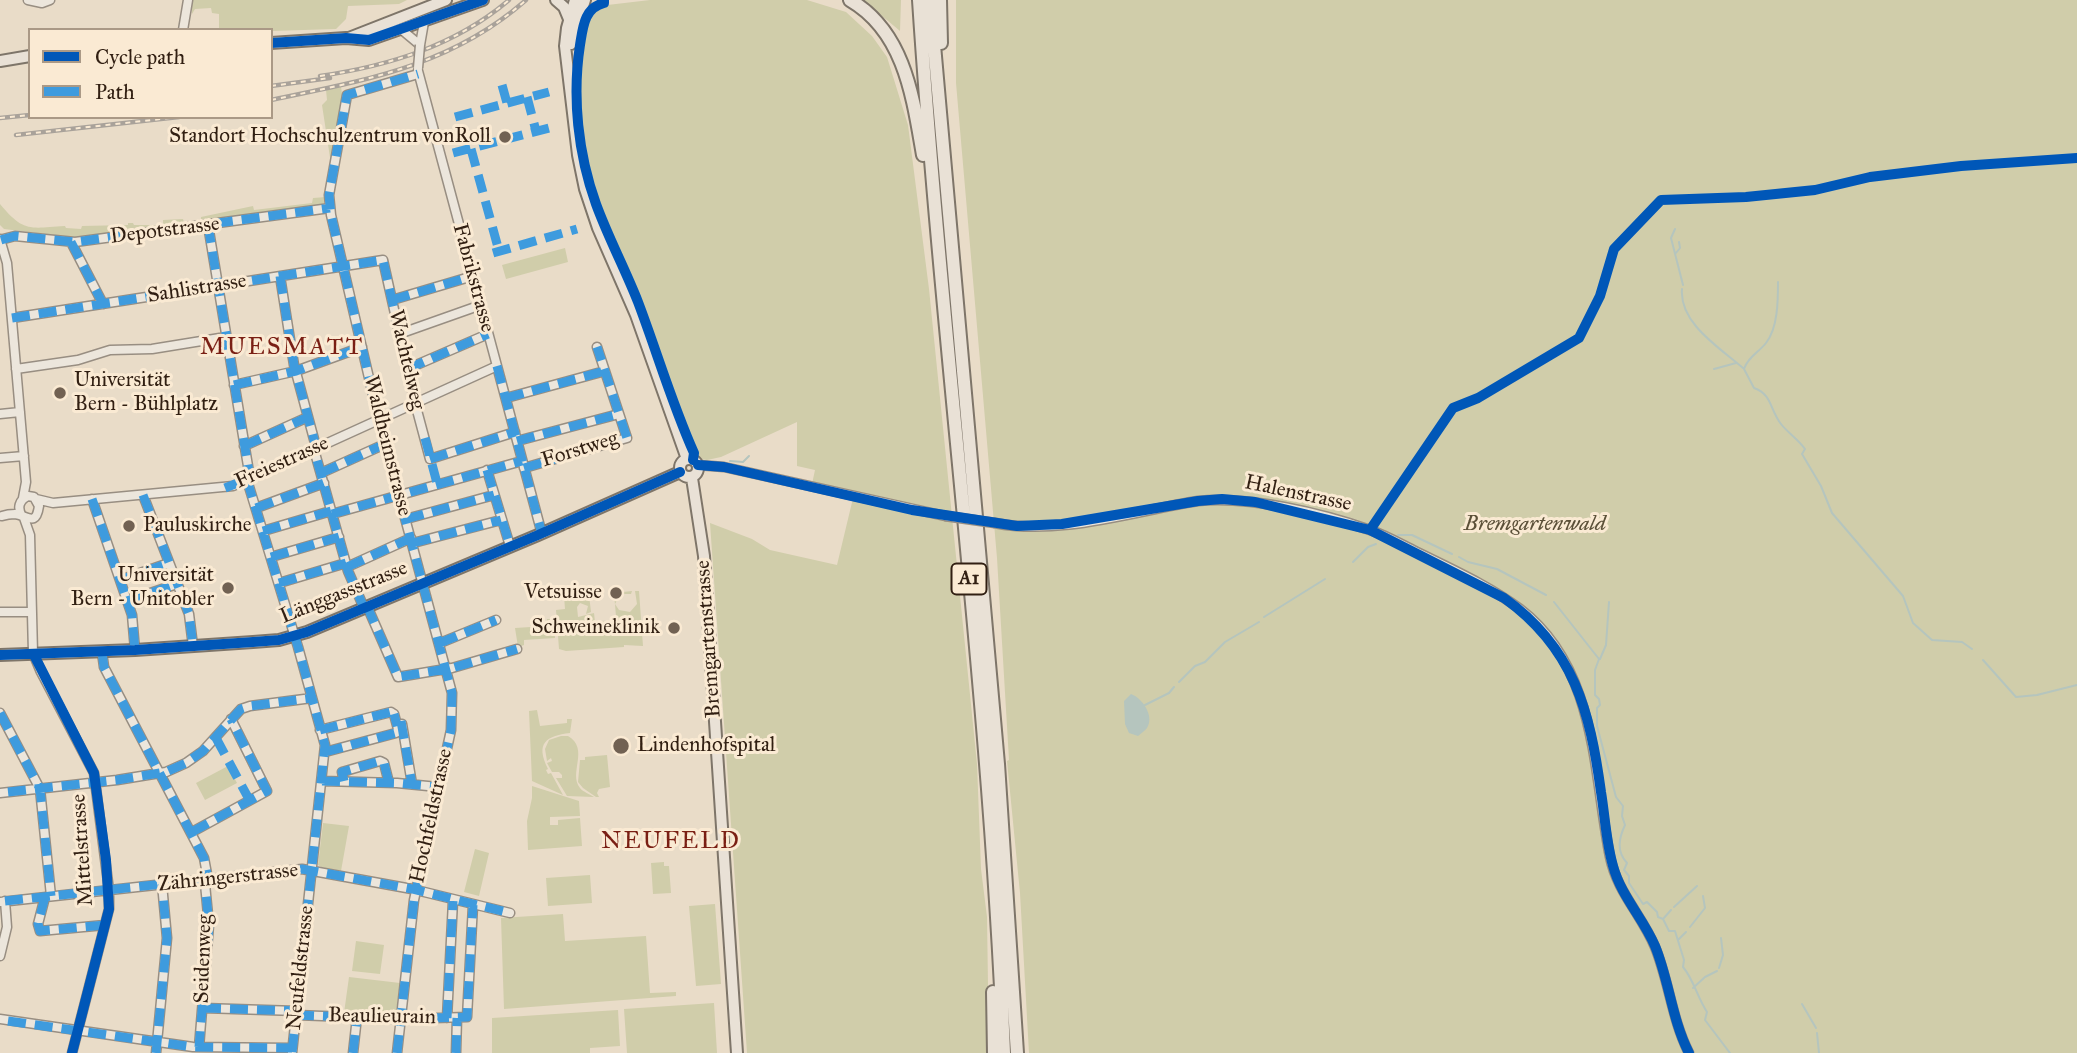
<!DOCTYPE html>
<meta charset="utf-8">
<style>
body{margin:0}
#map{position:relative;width:2077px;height:1053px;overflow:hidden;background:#e9dcc8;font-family:"IM FELL Great Primer",serif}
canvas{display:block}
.legend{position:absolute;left:28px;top:28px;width:245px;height:91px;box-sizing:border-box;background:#faead3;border:2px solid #aa9986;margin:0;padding:9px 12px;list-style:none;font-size:21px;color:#311f12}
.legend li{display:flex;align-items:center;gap:14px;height:35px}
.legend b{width:35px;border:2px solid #aa9986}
</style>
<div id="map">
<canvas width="2077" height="1053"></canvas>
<ul class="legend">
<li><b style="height:9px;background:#0057b8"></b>Cycle path</li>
<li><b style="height:9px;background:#3e9bde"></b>Path</li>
</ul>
</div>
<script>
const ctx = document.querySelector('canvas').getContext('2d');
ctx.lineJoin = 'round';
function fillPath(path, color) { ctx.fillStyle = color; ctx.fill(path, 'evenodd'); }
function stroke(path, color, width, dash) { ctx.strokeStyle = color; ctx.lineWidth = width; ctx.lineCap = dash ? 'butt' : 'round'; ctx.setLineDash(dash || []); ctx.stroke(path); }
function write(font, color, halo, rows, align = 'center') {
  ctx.font = font + ' "IM FELL Great Primer",serif'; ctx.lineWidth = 6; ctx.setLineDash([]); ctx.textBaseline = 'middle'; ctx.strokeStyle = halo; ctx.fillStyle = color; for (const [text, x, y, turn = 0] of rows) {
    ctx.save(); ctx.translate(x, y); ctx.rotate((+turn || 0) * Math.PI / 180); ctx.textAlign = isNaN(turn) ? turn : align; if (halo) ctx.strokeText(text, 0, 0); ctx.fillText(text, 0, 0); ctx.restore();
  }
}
const green = new Path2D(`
 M191 0H407L399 4 348 6 346 19 336 29 271 31 219 30V14L212 13 211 8 195 9 192 14Z
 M650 0H807L846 12 872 36 887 57 908 125 929 289 977 764 981 869 987 917 989 1053H747L710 523 752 539 770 550 837 565 854 494 812 484 815 470 797 466V422L721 457 707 460 696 458 691 453 669 403 589 194 573 86 575 65 586 21 594 9 599 6Z
 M863 0H901L900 31Z
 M956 0H2077V1053H1029L1020 893 1007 761 1009 760 997 558 956 83Z
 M341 87C346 113 335 139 331 164L322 105 327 100 326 90Z
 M326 197 324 203 319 206 194 224V222L201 221V217L253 206 254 210 312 203 313 198Z
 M0 204C24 233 30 228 65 226L66 228 81 229 82 226 128 225V223H133L134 225H163V220L183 219 184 223 191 224 78 238 4 229 0 225Z
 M565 248 568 262 506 279 502 265Z
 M632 591 631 594H620L615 604 619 610 630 612 637 604 635 591H639L643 646 624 645V647L566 651 559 649 556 610 565 609 564 596 589 595 591 612 586 614 588 606 580 603 577 607 578 617 594 613 595 622 612 621V616H616L614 593Z
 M547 619H554L555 638 524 640V645L518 647 515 628 546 626Z
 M537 710 540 726 567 723V719H572L570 733C546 736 535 743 548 769L546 770 548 774 551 773 563 795 532 781 529 711Z
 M561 736H568C590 749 568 773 580 788 583 792 590 794 594 797L567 796 556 778H562V775L559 772H552L547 763 552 761 551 758 547 761 545 749 549 740Z
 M607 755 610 787 599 789 597 793 599 797H596L583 788 578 782 580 760H585V757Z
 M228 766 237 783 205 800 196 783Z
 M532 786 579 801 580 816 550 817V825H558V820L580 818 582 846 528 850 527 821 532 798Z
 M323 823 349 826 341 871 321 867 318 865Z
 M475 849 489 853 479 896 464 892Z
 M664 862V866H669L671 893 653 894 651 863Z
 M590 875 592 903 548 906 546 878Z
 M715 904 721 984 696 986 689 906Z
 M563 914 565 941 646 936 650 993 676 992V996L504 1009 501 918Z
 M356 941 384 945 380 974 352 971Z
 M349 977 400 983 396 1012 392 1014 344 1013Z
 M714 1003 717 1053H627L624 1009Z
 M618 1010 620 1046 590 1048V1053H492V1018Z`);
const water = new Path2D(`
 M1131 694C1142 698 1155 716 1147 728 1145 731 1141 733 1138 736L1129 733 1125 724 1124 701Z`);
const stream = new Path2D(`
 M1675 229 1671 238 1683 285
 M1676 253 1680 248 1679 242
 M1778 282C1778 300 1778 328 1766 343 1758 353 1748 357 1744 369L1754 388C1772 394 1770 410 1781 424 1788 433 1798 439 1805 449L1802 454 1821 486 1832 513 1903 596 1913 623 1932 640 1962 642 1972 649
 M1682 289C1679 323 1720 348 1743 368
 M1714 369 1736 363
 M730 461 743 462 749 456
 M1398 535H1412L1452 554
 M1459 557 1468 562 1497 569 1546 595
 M1353 562 1368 547 1376 544
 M1554 602 1599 659 1595 670V695L1599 699 1600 705 1597 708V726L1616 797 1623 806 1622 816 1625 825C1619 838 1616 851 1627 863L1624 870 1629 876V883L1643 904 1647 902 1657 912 1658 917 1663 919 1669 931H1675L1684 960 1683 967C1694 980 1697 997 1707 1012L1705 1020 1730 1053
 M1264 617 1325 579
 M1600 659 1606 645 1609 602
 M1983 660 2016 697 2037 695 2077 685
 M1179 682 1195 666 1205 662 1225 642 1259 622
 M1145 705 1169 693 1174 687
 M1674 907 1697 886
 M1663 919 1671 910
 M1690 927 1705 908 1703 896
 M1679 939 1686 932
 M1719 968 1723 955 1721 938
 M1693 988 1705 977 1717 971
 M1802 1004 1816 1028
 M1817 1033 1819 1053`);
const minor = new Path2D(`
 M28 0 42 3 50 0
 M183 30 188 0
 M402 30 420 45
 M420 45 424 22
 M418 71 542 534
 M208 225 250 478
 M0 239 7 263 26 482 23 498
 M0 240 15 236 75 242 330 208
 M71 242 103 304
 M280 276 294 365 315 443V453L348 571 364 608
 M392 300 473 276
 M12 318 383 260 414 399 430 459 515 432
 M399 334 481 305
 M16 369 78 360 110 350 152 349 226 337
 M407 369 488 334
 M234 385 296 371 362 347
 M506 398 605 371
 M0 414 20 412
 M517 441 619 414
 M244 446 308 417
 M0 458 24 456
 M698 465 724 467 945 516
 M524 468 627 438 597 347
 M487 470 510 546
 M321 473 385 444
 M247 480 298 647 325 745 292 1053
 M143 495 189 614 193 646
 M36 499 53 503 233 486 497 366
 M92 499 132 615 135 650
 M256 508 324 483
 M332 514 522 461
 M2 516C5 515 12 514 15 514 28 516 36 527 39 506L34 497 28 496C19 500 17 508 22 516
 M24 518 30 535 33 653 41 672 94 773 109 890V909L72 1053
 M406 519 494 495
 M995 523C1059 536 1134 511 1198 501 1250 496 1321 513 1370 530 1385 535 1399 543 1413 550 1449 568 1488 585 1520 609 1597 668 1593 772 1610 857 1617 892 1642 915 1655 947 1669 981 1672 1020 1689 1053
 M263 531 331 511
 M413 543 501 520
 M271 557 339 537
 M347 567 411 538
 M120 580 169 563
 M279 583 346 563
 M127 601 177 584
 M367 606 398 677 452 668 517 649
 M0 612H32
 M440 643 496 620
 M102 652 104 667 204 858 207 874 205 884 209 925 199 1047
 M0 713 40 789 51 896
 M402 724 412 784
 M320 730 391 712 394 714
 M325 752 396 733 398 729 394 714
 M322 781 397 783 438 787
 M344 781 342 772 380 761 384 763 389 783
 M0 793 117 780 166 772 186 763 203 751 241 709 250 706 312 698
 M192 832 267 791 231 719
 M45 897 38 924 40 931 105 925
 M0 902 302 869 412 889 510 913
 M0 956 7 927 5 901
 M203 1008 297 1011
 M296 1015 401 1019 467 1017 473 905
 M447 1018 453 901
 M0 1019 193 1047 292 1048
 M156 1053 167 938 162 884
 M353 1053 357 1017
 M397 1053 414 900 451 730 452 693 380 425 331 215 329 195 347 95 418 74
 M456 1053 457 1018`);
const major = new Path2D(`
 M556 0 564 7 569 19
 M575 0 567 28 565 46 578 155 585 189 598 228 636 315 687 459
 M349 38 446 0
 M271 43 346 38 369 40 483 0
 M571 44 585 0
 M0 61 30 56
 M680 468a9 9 0 1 1 18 0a9 9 0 1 1-18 0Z
 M692 478 704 556 737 1053
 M0 655 135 650 253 642 279 640 307 632 538 535 680 472`);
const highway = new Path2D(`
 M850 0C905 32 913 98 923 155
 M919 0C942 351 990 701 1004 1053
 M930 0 998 764 1017 1053
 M940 0 941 43
 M993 992 994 1053`);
const rail = new Path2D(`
 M320 76C388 66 455 46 509 0
 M271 86 330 78
 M271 100C366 80 451 66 526 0
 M0 118 30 115
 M16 135 179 117`);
const minorBridge = new Path2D(`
 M418 68 420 45
 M945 516 995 523`);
const quiet = new Path2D(`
 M502 85 507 103
 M527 97 536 131
 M455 117 549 92
 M471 149 499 251
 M453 153 549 128
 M208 225 250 478
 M1 240 15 236 75 242 330 208
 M71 242 103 304
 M493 253 577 229
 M280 276 294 365 315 443V453L348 571 364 608
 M392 300 473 276
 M12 318 383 260 415 403
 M497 366 542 534
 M407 369 488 334
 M234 385 296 371 362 347
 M506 398 605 371
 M379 420 331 215 329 195 347 95 418 74
 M425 438 437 483
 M517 441 619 414
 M244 446 308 417
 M430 459 515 432
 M524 468 627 438 597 347
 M487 470 510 546
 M321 473 385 444 452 693 451 730 414 900 397 1053
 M247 480 298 647 325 745 292 1053
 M225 488 263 473
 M143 495 189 614 193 646
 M92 499 132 615 135 650
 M256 508 324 483
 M332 514 522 461
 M406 519 494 495
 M263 531 331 511
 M413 543 501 520
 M271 557 339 537
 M347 567 411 538
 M120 580 169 563
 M279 583 346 563
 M127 601 177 584
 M367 606 398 677 452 668 517 649
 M440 643 496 620
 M102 652 104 667 204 858 207 874 205 884 209 925 199 1047
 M0 713 40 789 51 896
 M401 721 412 784
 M320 730 391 712 394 714
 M216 738 250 801
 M325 752 396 733 398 729 394 714
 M322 781 397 783 438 787
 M344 781 342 772 380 761 384 763 389 783
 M8 792 117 780 166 772 186 763 203 751 241 709 250 706 312 698
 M192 832 267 791 231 719
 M45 897 38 924 40 931 105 925
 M5 901 302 869 412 889 510 913
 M203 1008 297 1011
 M296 1015 401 1019 467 1017 473 905
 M447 1018 453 901
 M8 1021 193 1047 292 1048
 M156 1053 167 938 162 884
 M353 1053 357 1017
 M456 1053 457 1018`);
const cycleway = new Path2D(`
 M604 0V3C584 8 583 27 580 45 572 97 578 154 596 204 608 237 625 269 638 302 657 352 672 404 694 453L693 460
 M271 43 346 38 369 40 483 0
 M698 465 724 467 912 510 1017 526 1062 524 1198 501 1222 499 1255 502 1370 530 1504 598C1574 648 1590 711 1601 792 1605 816 1606 842 1613 866 1621 896 1643 918 1655 946 1669 980 1672 1020 1689 1053
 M1370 530 1453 408 1478 398 1579 338 1600 296 1614 249 1661 200 1746 197 1815 190 1870 177 1961 166 2077 158
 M0 655 135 650 253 642 279 640 307 632 538 535 680 472
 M34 655 94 773 106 860 109 909 72 1053`);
const markers = [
 [505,137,7,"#716152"],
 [60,393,7,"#716152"],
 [129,526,7,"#716152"],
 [228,588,7,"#716152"],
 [616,593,7,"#716152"],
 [674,628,7,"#716152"],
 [621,746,9,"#716152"]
];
const shields = [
 [969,579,35]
];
const shieldNames = [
 ["A1",969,579]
];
const poiNames = [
 ["Standort Hochschulzentrum vonRoll",491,137],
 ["Universität",74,381,"left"],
 ["Bern - Bühlplatz",74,405,"left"],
 ["Pauluskirche",143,526,"left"],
 ["Universität",214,576],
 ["Bern - Unitobler",214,600],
 ["Vetsuisse",602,593],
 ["Schweineklinik",660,628],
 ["Lindenhofspital",637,746,"left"]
];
const streetNames = [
 ["Depotstrasse",165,231,-7],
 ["Fabrikstrasse",473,278,75],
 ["Sahlistrasse",197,289,-9],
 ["Wachtelweg",406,360,77],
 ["Waldheimstrasse",387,446,76],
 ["Forstweg",580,450,-17],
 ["Freiestrasse",282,463,-24],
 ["Halenstrasse",1298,494,12],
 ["Länggassstrasse",344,593,-22],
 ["Bremgartenstrasse",709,639,-94],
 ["Hochfeldstrasse",432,816,-78],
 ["Mittelstrasse",83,850,-94],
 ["Zähringerstrasse",228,878,-6],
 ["Seidenweg",204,959,-88],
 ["Neufeldstrasse",301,968,-84],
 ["Beaulieurain",382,1017,1]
];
const parkNames = [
 ["Bremgartenwald",1535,525]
];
const quarterNames = [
 ["MUESMATT",282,348],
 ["NEUFELD",671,842]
];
fillPath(green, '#d0cdaa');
fillPath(water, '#b5c5be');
stroke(stream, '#b5c5be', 2);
stroke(minor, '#988e82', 11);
stroke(major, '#7e7569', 14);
stroke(highway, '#7e7569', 16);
stroke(minor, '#ece6dc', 8);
stroke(major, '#e9e1d6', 10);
stroke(highway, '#e9e1d6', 12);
stroke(rail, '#a9a29a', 4.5);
stroke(rail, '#faead3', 2, [5]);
stroke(minorBridge, '#988e82', 11, []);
stroke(minorBridge, '#ece6dc', 8);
stroke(quiet, '#3e9bde', 9, [18, 9]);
stroke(cycleway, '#0057b8', 10);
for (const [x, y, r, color] of markers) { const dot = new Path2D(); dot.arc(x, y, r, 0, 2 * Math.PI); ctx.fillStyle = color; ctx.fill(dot); stroke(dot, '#faead3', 2.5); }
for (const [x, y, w] of shields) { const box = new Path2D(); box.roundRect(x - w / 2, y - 15.5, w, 31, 5); ctx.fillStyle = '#faead3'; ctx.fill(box); stroke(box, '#311f12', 2); }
write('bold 19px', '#311f12', null, shieldNames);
write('21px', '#311f12', '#faead3', poiNames, 'right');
write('21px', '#311f12', '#faead3', streetNames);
write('italic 21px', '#5b5038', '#faead3', parkNames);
ctx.letterSpacing = '2px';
write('24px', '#7a1f14', '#faead3', quarterNames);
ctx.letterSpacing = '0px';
</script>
